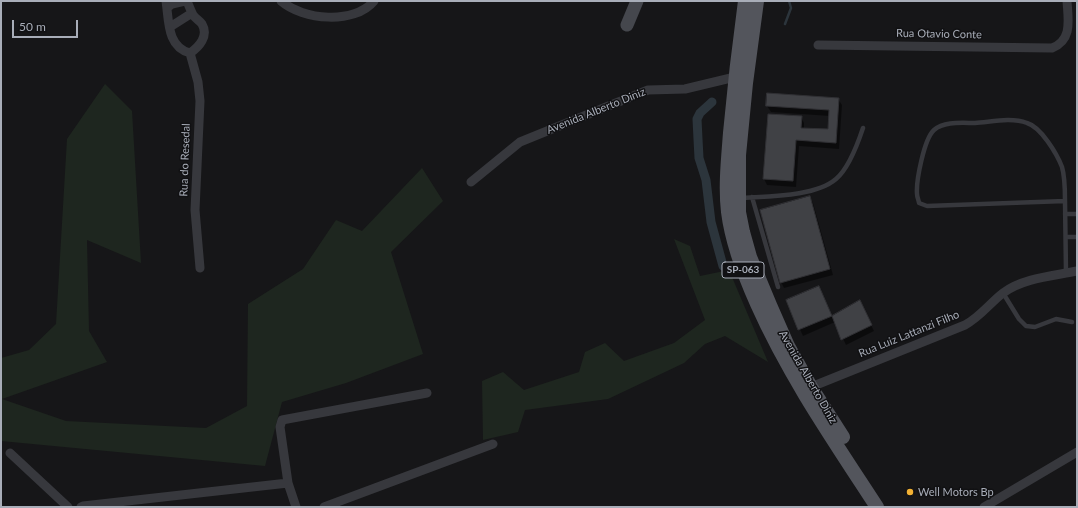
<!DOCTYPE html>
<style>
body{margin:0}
#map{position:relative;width:1078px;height:508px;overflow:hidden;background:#161618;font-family:Lato,sans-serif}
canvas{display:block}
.frame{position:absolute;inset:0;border:2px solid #a8adb8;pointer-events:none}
.scale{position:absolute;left:12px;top:20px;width:66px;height:18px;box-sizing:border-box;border:2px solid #a8adb8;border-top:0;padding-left:5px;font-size:12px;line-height:14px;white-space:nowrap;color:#a8adb8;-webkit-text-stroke:3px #111113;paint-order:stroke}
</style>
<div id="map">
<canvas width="1078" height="508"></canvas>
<div class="frame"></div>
<div class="scale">50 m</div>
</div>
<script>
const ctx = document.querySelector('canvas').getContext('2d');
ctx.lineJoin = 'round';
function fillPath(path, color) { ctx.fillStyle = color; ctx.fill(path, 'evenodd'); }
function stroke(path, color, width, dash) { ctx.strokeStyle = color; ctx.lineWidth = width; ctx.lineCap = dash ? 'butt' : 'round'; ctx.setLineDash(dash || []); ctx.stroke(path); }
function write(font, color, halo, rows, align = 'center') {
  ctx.font = font + ' Lato,sans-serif'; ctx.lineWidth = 3; ctx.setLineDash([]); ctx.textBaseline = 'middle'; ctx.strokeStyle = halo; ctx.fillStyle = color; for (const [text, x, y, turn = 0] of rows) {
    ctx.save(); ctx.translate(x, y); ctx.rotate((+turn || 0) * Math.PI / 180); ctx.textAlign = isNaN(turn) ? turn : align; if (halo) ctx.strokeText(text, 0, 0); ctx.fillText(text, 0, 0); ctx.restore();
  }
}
const green = new Path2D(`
 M105 84 132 111 141 263 87 240 89 331 107 362 2 399 66 421 206 428 247 406 248 304 303 269 336 220 362 231 422 168 443 201 391 252 423 354 346 383 282 402 265 466 1 441V358L29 350 56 324 67 139Z
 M674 239 690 246 700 276 729 270 768 362 725 336 705 344 684 363 608 399 525 410 518 432 483 440 482 381 503 372 524 390 579 372 585 352 605 343 624 361 674 343 705 320Z`);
const shadow = new Path2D(`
 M838 99 842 105 839 149 799 146 796 187 767 185 764 179 769 115 801 117 804 123V129L829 130 830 116 771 112 767 106Z
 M810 198 813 203 833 275 784 288 781 282Z
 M822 293 832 317 859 301 874 331 846 345 835 322 803 336 787 301Z`);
const stream = new Path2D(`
 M785 24 791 8 789 1`);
const canal = new Path2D(`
 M712 102 700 113 697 119 698 139 699 158 706 180 711 222 723 266`);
const building = new Path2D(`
 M767 93 839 98 836 143 796 140 793 181 763 179 768 114 802 116 801 128 828 129 829 110 766 106Z
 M810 196 830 269 780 283 760 210Z
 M819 286 832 316 798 330 786 300Z
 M860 300 872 325 841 340 832 316Z`);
const lane = new Path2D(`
 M752 197 778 287
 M740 198C767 196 815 197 836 179 848 169 858 143 863 128
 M1065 201 927 206 919 203C919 201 917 197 917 194 916 181 924 139 934 130 944 121 962 123 975 123 991 122 1011 117 1027 123 1041 127 1057 154 1062 167 1065 177 1065 191 1065 201L1066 273
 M1065 214H1077
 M1066 237H1077
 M1003 293 1019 319 1026 326 1035 327 1056 319 1072 322`);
const street = new Path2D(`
 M166 1C169 21 167 47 190 53
 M187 1C189 6 191 11 193 15 196 19 200 21 202 24 209 36 199 47 190 53
 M281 1C303 20 354 25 374 1
 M167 8 172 4 185 1
 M170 27 192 13
 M818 45 1052 48C1073 40 1068 19 1067 1
 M190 53 198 82 200 101 195 210 200 268
 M471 182 520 142 648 90 685 89 735 77
 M811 387 965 325C980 317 990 303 1003 293 1023 278 1053 276 1077 271
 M10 453 68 507
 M81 507 83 506 288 483
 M296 507 288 483 280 427 282 420 427 393
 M324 507 493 444
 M984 507 1077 452`);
const secondary = new Path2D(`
 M627 25 637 1`);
const primary = new Path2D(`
 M745 1C739 45 734 89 730 133 728 159 725 187 728 212 732 244 744 275 757 304 789 376 834 441 877 507
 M757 1 746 83 739 155V212L743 232 750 257 770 305 788 346 811 387 843 437`);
const markers = [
 [910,492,4,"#f2b134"]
];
const shields = [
 [743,270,42]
];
const shieldNames = [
 ["SP-063",743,270]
];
const streetNames = [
 ["Rua Otavio Conte",939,34,1],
 ["Avenida Alberto Diniz",596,111,-22],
 ["Rua do Resedal",185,160,-88],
 ["Rua Luiz Lattanzi Filho",909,334,-22],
 ["Avenida Alberto Diniz",808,377,60]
];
const poiNames = [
 ["Well Motors Bp",918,492]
];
fillPath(green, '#1e261f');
fillPath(shadow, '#0007');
stroke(stream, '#2c353c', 2.5);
stroke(canal, '#2c353c', 9);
fillPath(building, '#404145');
stroke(building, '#303034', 1);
stroke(lane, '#37383d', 4.5);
stroke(street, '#37383d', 9);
stroke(secondary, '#45474d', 13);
stroke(primary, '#53555c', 14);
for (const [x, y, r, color] of markers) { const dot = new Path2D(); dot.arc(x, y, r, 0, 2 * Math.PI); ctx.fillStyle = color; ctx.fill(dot); stroke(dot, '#111113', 1.5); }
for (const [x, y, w] of shields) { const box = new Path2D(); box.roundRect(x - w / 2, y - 8, w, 16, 3); ctx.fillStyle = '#111113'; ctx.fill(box); stroke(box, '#a8adb8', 1); }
write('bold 10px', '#a8adb8', null, shieldNames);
write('11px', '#a8adb8', '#111113', streetNames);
write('11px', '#a8adb8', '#111113', poiNames, 'left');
</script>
